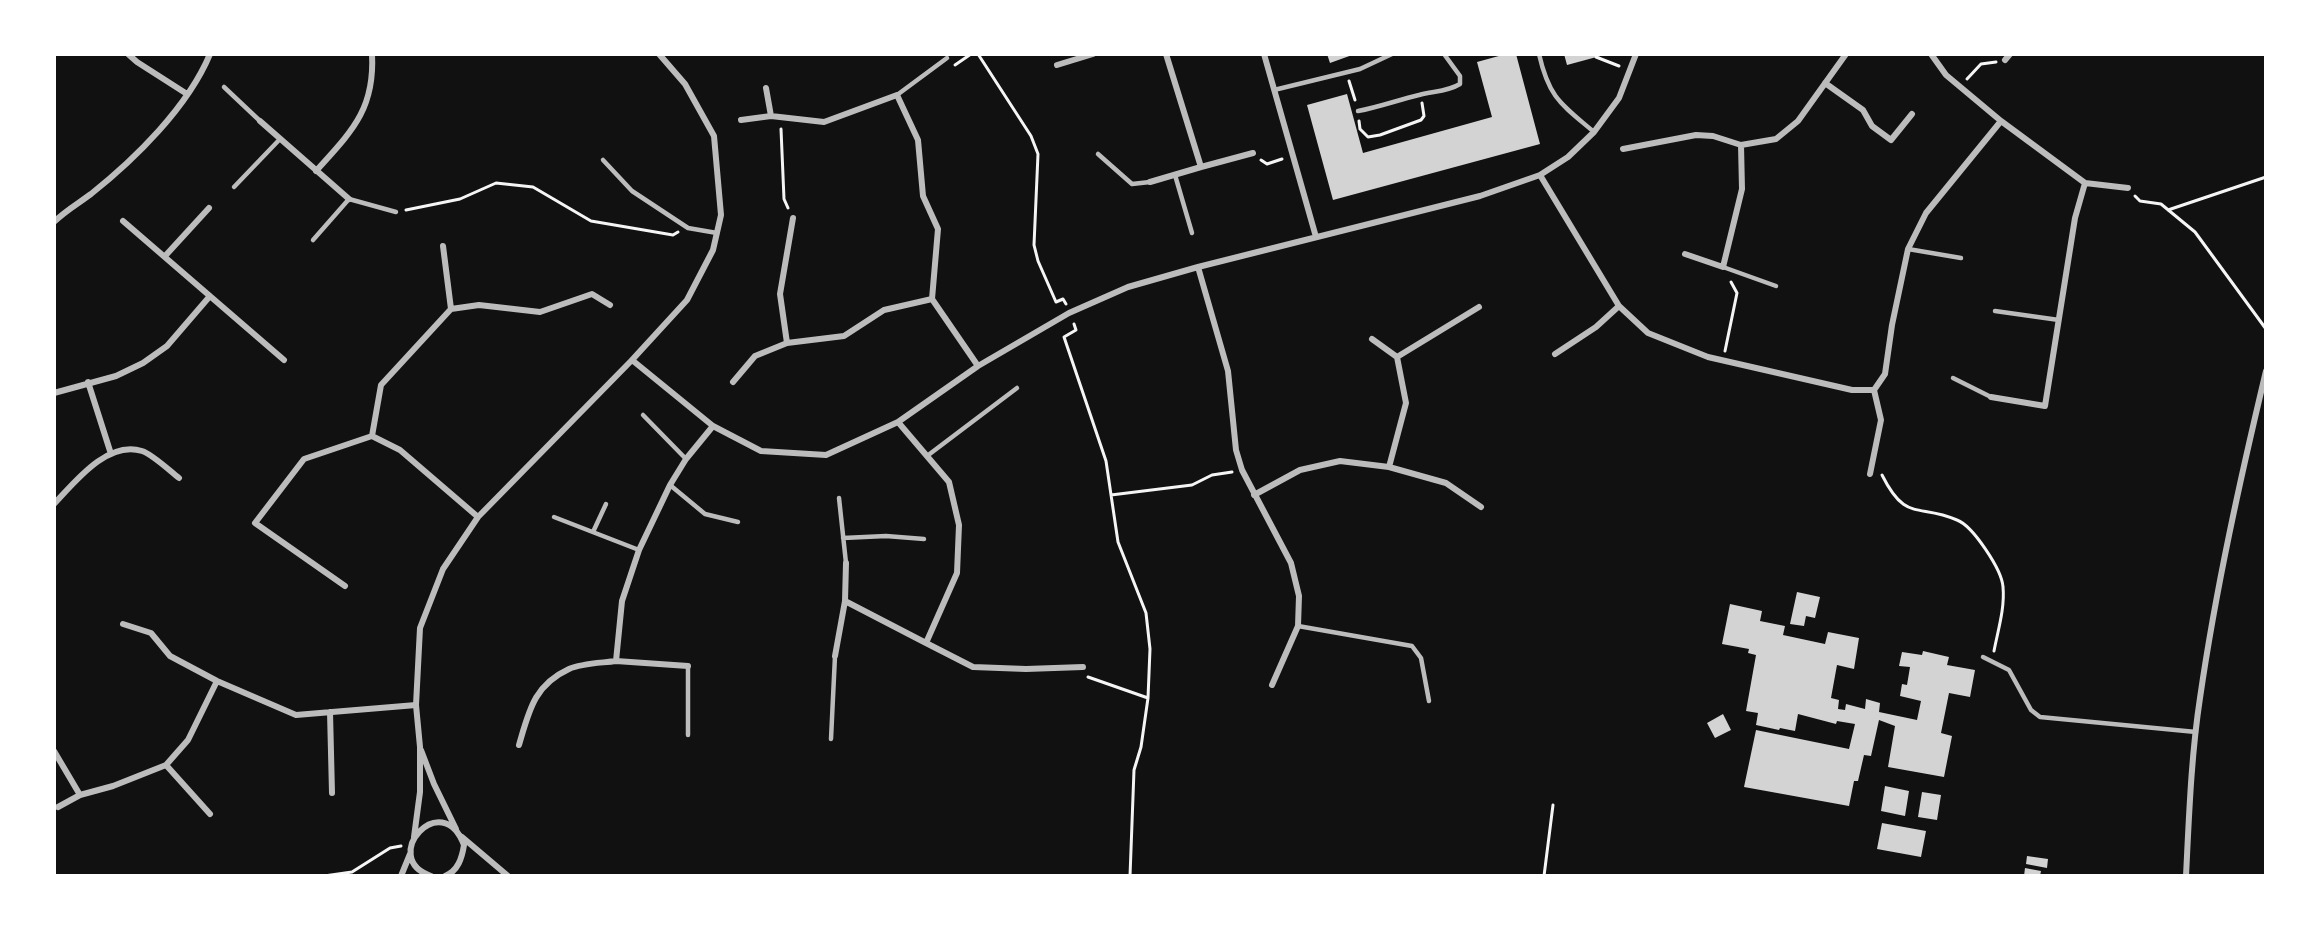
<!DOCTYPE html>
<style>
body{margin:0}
#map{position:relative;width:2320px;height:930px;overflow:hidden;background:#111;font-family:"Public Sans",sans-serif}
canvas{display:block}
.frame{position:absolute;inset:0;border:56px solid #fff;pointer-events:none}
</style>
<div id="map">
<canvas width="2320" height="930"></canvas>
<div class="frame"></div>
</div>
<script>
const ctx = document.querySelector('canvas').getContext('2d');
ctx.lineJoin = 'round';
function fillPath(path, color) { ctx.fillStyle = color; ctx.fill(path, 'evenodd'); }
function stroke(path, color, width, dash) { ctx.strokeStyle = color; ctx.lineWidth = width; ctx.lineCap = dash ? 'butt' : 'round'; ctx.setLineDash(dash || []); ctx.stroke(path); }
const building = new Path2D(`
 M1327 54H1355L1330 63Z
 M1506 54H1516L1540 144 1333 200 1307 105 1347 94 1363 153 1492 117 1477 62Z
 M1564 54H1604V55L1567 65Z
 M1797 592 1820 597 1815 618 1806 616 1804 626 1790 624Z
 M1730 604 1762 611 1760 621 1785 626 1783 635 1825 644 1828 632 1859 638 1854 669 1837 665 1831 698 1839 700 1838 709 1845 710 1846 704 1865 709 1866 699 1880 703 1879 712 1917 720 1921 701 1900 696 1902 684 1907 685 1910 667 1899 666 1902 652 1922 655 1923 651 1949 657 1947 665 1975 670 1970 697 1949 693 1941 733 1952 736 1944 777 1888 767 1895 726 1879 720 1871 756 1864 755 1858 781H1854L1849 806 1744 787 1756 730 1849 749 1855 724 1837 721 1836 724 1798 714 1795 731 1780 728 1779 730 1756 725 1758 713 1746 711 1756 655 1748 653 1749 649 1722 644Z
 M1723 714 1731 730 1715 738 1707 723Z
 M1885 786 1909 791 1905 816 1881 811Z
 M1922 792 1941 795 1937 820 1918 817Z
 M1882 823 1926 831 1921 857 1877 849Z
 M2027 856 2048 859 2047 868 2026 864Z
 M2025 868 2041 871 2040 876H2024Z`);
const path = new Path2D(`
 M978 54 1031 136 1038 154 1034 245 1038 261 1056 302 1063 299 1066 304
 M1596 57 1619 66
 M955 65 971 54
 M1967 79 1981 64 1996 62
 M1349 81 1355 100
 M1359 121 1360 129 1368 137 1380 135 1421 120 1424 116 1422 103
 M781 129 784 199 788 208
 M1261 160 1267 164 1282 159
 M2135 196 2140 201 2161 204 2195 232 2266 329
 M406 210 460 199 496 183 533 187 591 221 673 235 678 232
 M2168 210 2266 177
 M1074 324 1076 330 1064 337 1106 461 1118 542 1146 613 1150 649 1148 698 1141 747 1134 770 1130 876
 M1725 351 1737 293 1731 282
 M1882 475C1906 523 1918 503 1957 520 1973 526 2002 570 2003 587 2005 608 1998 630 1994 651
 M1111 495 1192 485 1212 475 1232 472
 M1088 677 1148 698
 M180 876H311
 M324 876 352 872 390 848 401 846
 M1544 876 1553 805`);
const service = new Path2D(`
 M1539 54C1549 98 1561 104 1594 132
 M224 87 260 121
 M1274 90 1360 69 1392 54
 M897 95 947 58
 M1358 111C1379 107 1398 100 1419 95 1433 91 1447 92 1460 84V76L1444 54
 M1098 154 1132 184 1150 182
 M603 160 632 191 688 228 717 233
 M1175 175 1192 233
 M234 187 280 139
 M313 240 349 199 396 212
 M1908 249 1961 258
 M1723 267 1776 286
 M1995 311 2059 320
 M1953 378 1991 397
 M643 415 686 459
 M927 456 1017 388
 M670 485 705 514 738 522
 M839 498 846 563
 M554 517 639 550
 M593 532 606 504
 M843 538 886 536 924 539
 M1298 626 1412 646 1421 658 1429 701
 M1983 657 2009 670 2031 710 2040 717 2196 732
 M688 735V666
 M831 739 835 656`);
const minor = new Path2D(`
 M128 54 137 62 187 94
 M1264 54 1316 237
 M2005 60 2010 54
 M1057 65 1093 54
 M1825 83 1863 110 1872 126 1891 140 1912 114
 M766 88 771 116
 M741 120 771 116 824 122 897 95 918 140 923 196 938 229 932 299 978 366
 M260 121 349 199
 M1623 149 1696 135 1713 136 1741 145 1776 139 1798 121 1846 54
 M1201 167 1253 153
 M316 171C351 132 375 110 372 54
 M1540 175 1619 306 1648 333 1708 357 1852 390H1874L1885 374 1892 325 1908 249 1926 213 2001 121 1946 75 1931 54
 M1150 182 1201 167 1166 54
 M2085 183 2128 188
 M793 218 780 294 787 343 844 336 884 310 932 299
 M123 221 284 360
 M54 222C65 211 79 203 91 194 135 159 188 107 210 54
 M443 246 451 309
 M1685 254 1723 267 1742 189 1741 145
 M166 255 209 208
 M1198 267 1228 371 1236 450 1242 470 1291 563 1299 596 1298 626 1272 685
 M1372 339 1397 357
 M1555 354 1596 327 1619 306
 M632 360 713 426 761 451 826 455 898 422 978 366 1069 313 1128 287 1198 267 1480 196 1540 175 1568 157 1594 132 1619 98 1636 54
 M88 382 111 454
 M733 382 755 356 787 343
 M54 393 116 376 143 363 167 346 210 296
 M1991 397 2045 406 2075 218 2085 183 2001 121
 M898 422 949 482 959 525 957 573 926 643 973 667 1026 669 1083 667
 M372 436 381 385 451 309 479 305 540 312 592 294 610 305
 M1389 467 1406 403 1397 357 1479 307
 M1870 474 1881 420 1874 390
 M1254 495 1300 470 1340 461 1389 467 1446 483 1481 507
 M54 504C74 483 107 440 142 451 152 454 170 471 179 478
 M846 563 845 601 926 643
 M345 586 255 523 304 459 372 436 400 450 478 517
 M123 624 151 633 170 656 217 681 296 715 416 705
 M835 656 845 601
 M616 661 688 666
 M330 712 332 793
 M519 745C529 711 534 685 569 669 582 663 602 663 616 661L622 601 639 550 670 485 686 459 713 426
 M421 750 434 784 456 829
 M54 751 80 795
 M166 765 210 814
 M58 807 80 795 113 786 166 765 188 740 217 681
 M414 837 420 792V747L416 705 420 628 443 569 478 517 632 360 687 300 713 250 721 215 714 136 685 84 659 54
 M462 837 508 876
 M401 876 410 854
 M431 876C378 858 442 786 464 845 462 858 458 871 445 876
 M2186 876C2189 817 2191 757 2200 698 2216 588 2240 480 2266 371`);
fillPath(building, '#d3d3d3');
stroke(path, '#f5f5f5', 3);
stroke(service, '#bcbcbc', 4.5);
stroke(minor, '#bcbcbc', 6);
</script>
